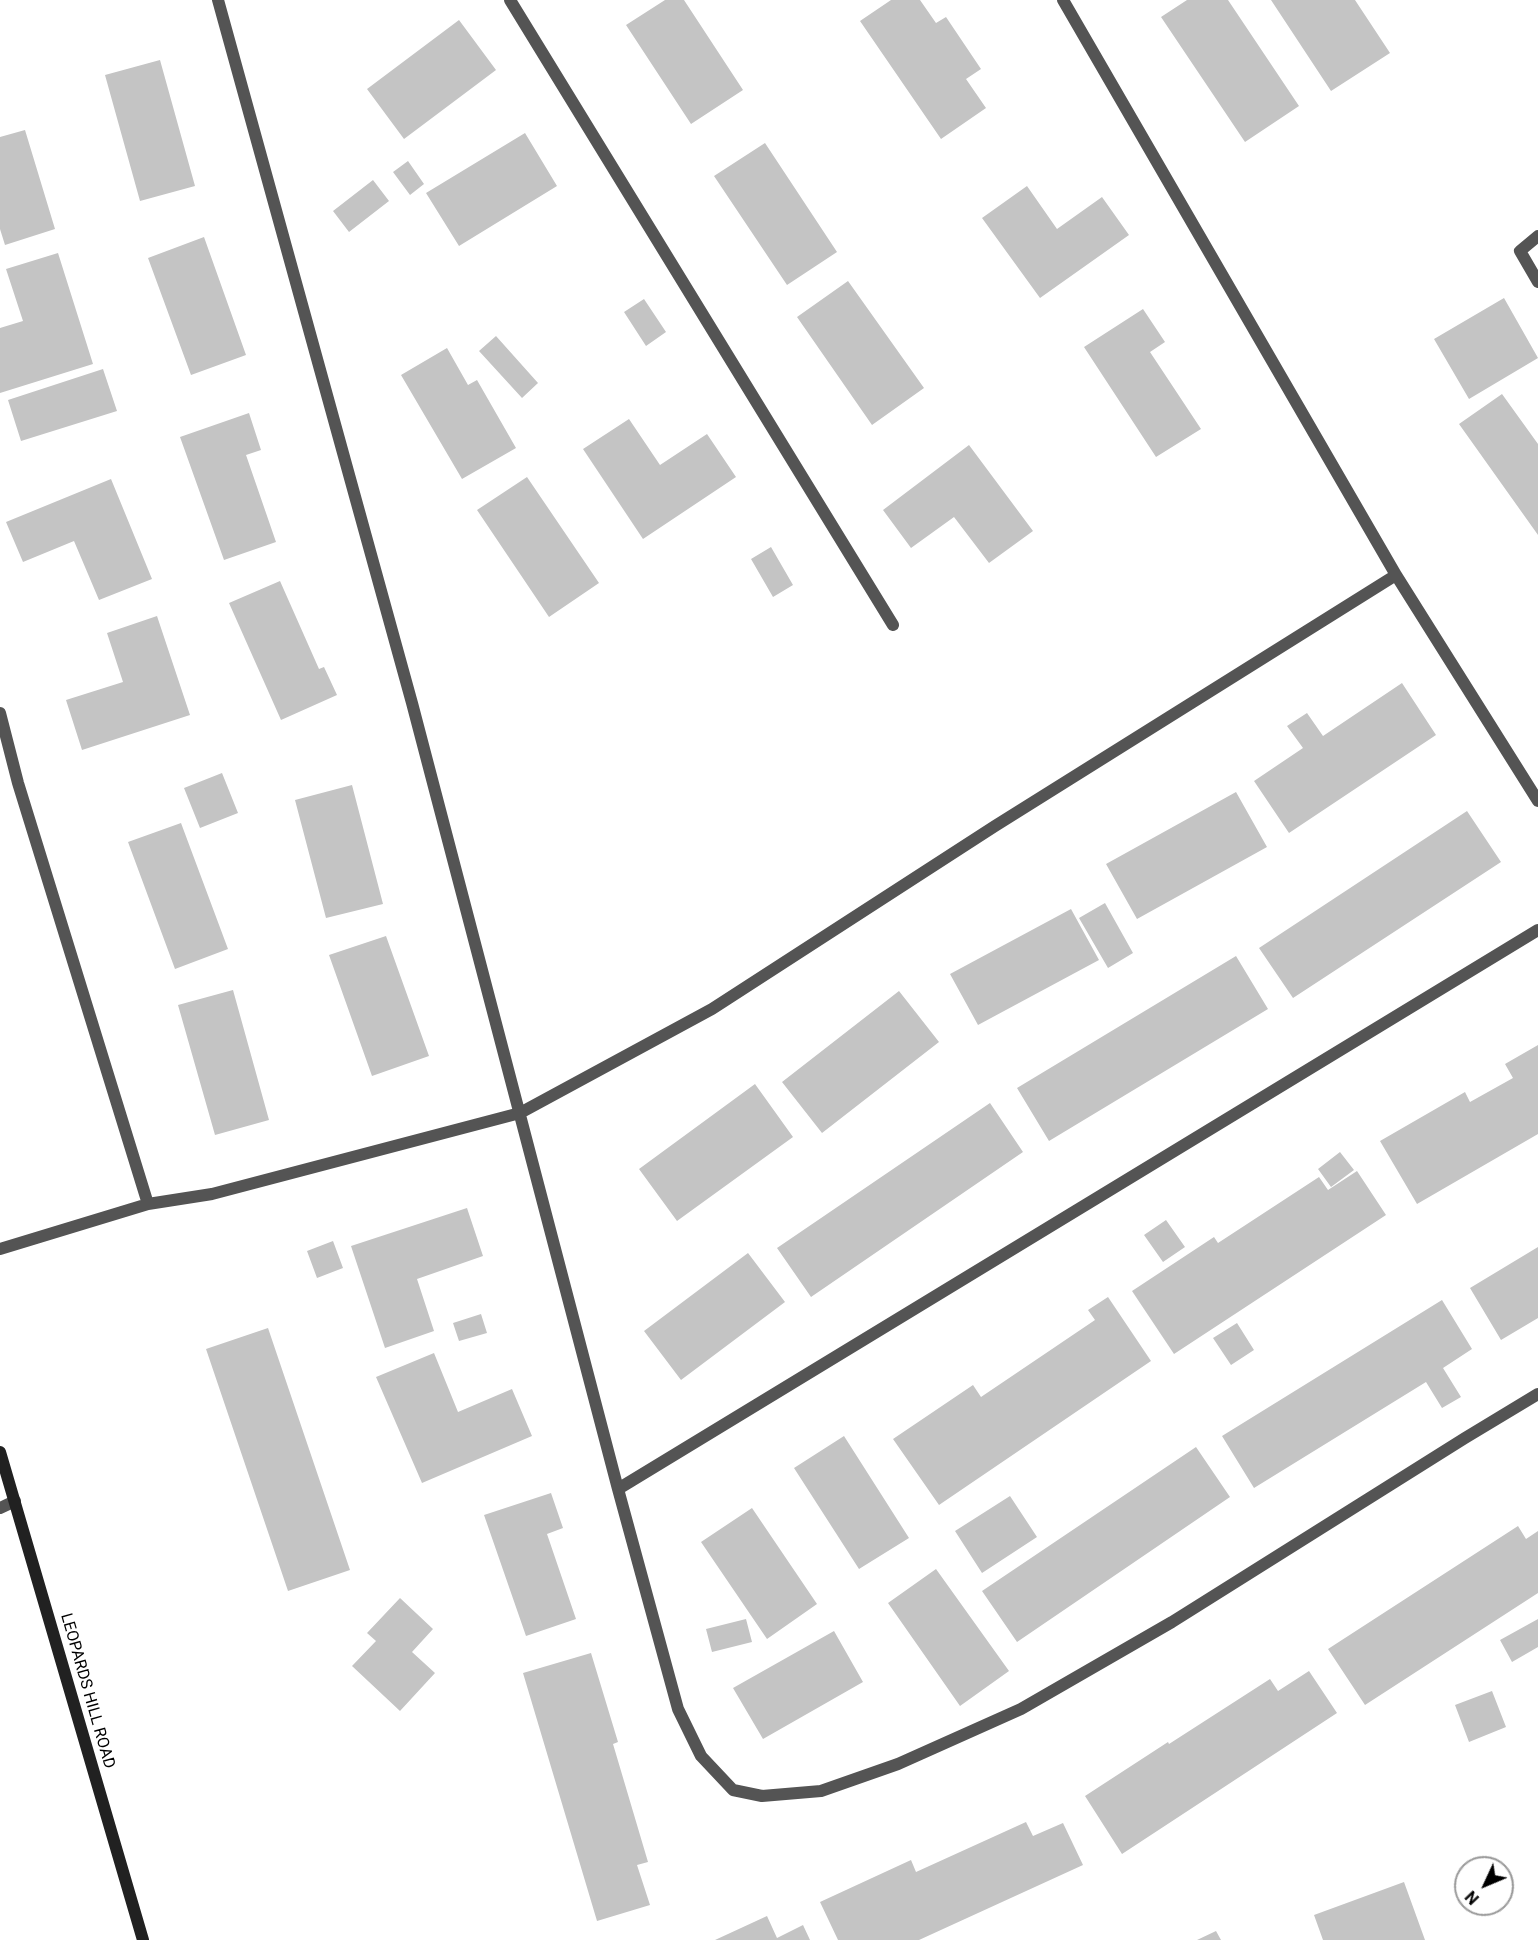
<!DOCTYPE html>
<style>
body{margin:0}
#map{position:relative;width:1538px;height:1940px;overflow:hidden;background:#fff;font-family:Roboto,sans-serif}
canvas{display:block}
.north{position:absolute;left:1454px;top:1856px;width:60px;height:60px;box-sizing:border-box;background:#fff;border:2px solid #999;border-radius:50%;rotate:226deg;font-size:16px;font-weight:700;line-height:24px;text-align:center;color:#000}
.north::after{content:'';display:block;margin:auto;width:21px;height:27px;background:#000;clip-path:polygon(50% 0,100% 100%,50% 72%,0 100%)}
</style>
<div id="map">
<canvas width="1538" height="1940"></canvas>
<div class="north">N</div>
</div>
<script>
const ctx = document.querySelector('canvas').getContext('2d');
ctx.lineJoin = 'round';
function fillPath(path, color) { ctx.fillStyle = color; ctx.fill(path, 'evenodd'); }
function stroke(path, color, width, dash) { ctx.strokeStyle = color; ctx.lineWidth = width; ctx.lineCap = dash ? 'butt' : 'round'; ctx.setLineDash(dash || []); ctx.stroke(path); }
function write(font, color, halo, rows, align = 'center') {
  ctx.font = font + ' Roboto,sans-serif'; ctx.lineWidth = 4.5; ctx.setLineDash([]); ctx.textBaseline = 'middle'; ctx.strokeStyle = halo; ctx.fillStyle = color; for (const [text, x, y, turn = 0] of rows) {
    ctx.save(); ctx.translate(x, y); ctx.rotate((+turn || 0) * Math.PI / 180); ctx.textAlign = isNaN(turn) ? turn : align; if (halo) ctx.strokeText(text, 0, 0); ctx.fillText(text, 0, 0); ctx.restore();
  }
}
const building = new Path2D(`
 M665 0H684L743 90 691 124 626 25Z
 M891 0H920L936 23 946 17 981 69 966 79 986 108 941 139 860 21Z
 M1187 0H1228L1299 106 1245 142 1161 17Z
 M1271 0H1355L1390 53 1331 91Z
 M459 20 496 70 404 139 367 89Z
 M160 60 195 186 140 201 105 75Z
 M25 130 55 229 5 245 0 229V137Z
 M525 133 557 186 459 246 426 193Z
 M765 143 837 252 787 285 714 176Z
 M408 161 424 184 410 195 393 172Z
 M373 180 389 201 349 232 333 211Z
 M1027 186 1057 229 1102 197 1129 235 1040 298 982 218Z
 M204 237 246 355 191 375 148 258Z
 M58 253 93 364 0 393V328L23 321 6 269Z
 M848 281 924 388 872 425 797 317Z
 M1504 298 1538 358 1469 399 1434 339Z
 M644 299 666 332 646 346 624 312Z
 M1143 309 1165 342 1150 352 1201 429 1156 457 1084 347Z
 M496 336 538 383 522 398 479 351Z
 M447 348 468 385 477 380 516 448 462 479 401 375Z
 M103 369 117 411 21 441 8 400Z
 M1502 394 1538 444V535L1459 424Z
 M249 413 261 450 246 455 276 542 224 560 180 437Z
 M629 419 660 465 707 434 736 477 643 539 583 449Z
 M969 445 1033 531 989 563 954 517 911 548 883 510Z
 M527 477 599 583 549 617 477 510Z
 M111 479 152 579 99 600 74 541 23 562 6 522Z
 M771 547 793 585 773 597 751 559Z
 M280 581 319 669 324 667 337 695 281 720 229 603Z
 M157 616 190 715 82 750 66 700 123 682 107 633Z
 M1402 683 1436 735 1289 833 1254 781 1303 748 1287 726 1307 713 1323 736Z
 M222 773 238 813 200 828 184 788Z
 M352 785 383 904 326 918 295 800Z
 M1236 792 1267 847 1137 919 1106 864Z
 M1467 811 1501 862 1293 998 1259 948Z
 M181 823 228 949 175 969 128 842Z
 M1105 903 1133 953 1108 968 1079 918Z
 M1071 909 1099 960 978 1025 950 974Z
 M386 936 429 1056 372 1076 329 955Z
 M1236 956 1268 1009 1049 1141 1017 1088Z
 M233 990 269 1120 215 1135 178 1005Z
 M899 991 939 1042 822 1133 782 1082Z
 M1538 1045V1134L1417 1204 1380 1141 1465 1092 1470 1102 1513 1078 1505 1064Z
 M755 1084 793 1137 677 1221 639 1169Z
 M990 1103 1023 1152 811 1297 777 1248Z
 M1340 1152 1354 1170 1331 1187 1318 1169Z
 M1357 1171 1386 1215 1174 1354 1132 1291 1214 1237 1218 1243 1319 1177 1328 1190Z
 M467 1208 483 1256 417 1279 434 1331 385 1348 351 1246Z
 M1166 1220 1185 1247 1163 1262 1144 1235Z
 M333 1241 343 1268 317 1278 307 1251Z
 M1538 1247V1318L1501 1340 1470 1288Z
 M748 1253 785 1302 681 1380 644 1331Z
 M1108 1297 1151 1361 939 1505 893 1439 973 1385 981 1397 1095 1320 1088 1310Z
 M1442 1300 1472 1349 1443 1368 1461 1397 1442 1408 1426 1382 1254 1488 1222 1436Z
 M481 1314 487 1333 459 1341 453 1323Z
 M1237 1323 1254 1350 1231 1365 1213 1338Z
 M268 1328 350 1570 288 1591 206 1349Z
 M434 1353 458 1412 512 1389 532 1436 422 1483 376 1377Z
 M844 1436 909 1538 859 1569 794 1468Z
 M1196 1447 1230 1497 1017 1642 982 1591Z
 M551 1493 563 1528 547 1534 576 1619 526 1636 484 1515Z
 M1010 1496 1037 1537 982 1573 955 1531Z
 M752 1508 817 1604 767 1639 701 1542Z
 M1518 1526 1526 1539 1538 1531V1593L1365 1705 1328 1649Z
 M936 1569 1009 1671 960 1706 888 1603Z
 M400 1598 433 1629 412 1652 435 1673 400 1711 352 1666 376 1641 367 1633Z
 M746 1619 752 1642 712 1652 706 1629Z
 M1538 1619V1647L1512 1662 1500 1640Z
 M834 1631 863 1682 763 1739 733 1688Z
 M591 1653 618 1742 613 1744 648 1862 637 1865 650 1905 597 1921 523 1673Z
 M1309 1671 1337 1713 1122 1854 1085 1796 1168 1742 1169 1744 1270 1679 1278 1691Z
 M1492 1691 1506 1727 1469 1742 1455 1705Z
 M1026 1822 1033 1836 1063 1823 1083 1865 919 1940H838L820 1902 911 1860 916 1872Z
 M1404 1882 1425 1940H1323L1314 1915Z
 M767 1916 777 1938 803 1925 810 1940H715Z
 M1216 1931 1221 1940H1197Z`);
const lane = new Path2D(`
 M1538 236 1520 251 1538 282`);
const street = new Path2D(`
 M218 0 412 703 618 1489 678 1709 701 1756 733 1790 762 1796 821 1791 898 1764 1021 1709 1172 1622 1465 1438 1538 1394
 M510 0 893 625
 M1063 0 1396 575 1538 801
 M0 713 18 783 148 1204
 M0 1249 148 1204 212 1194 520 1113 712 1009 995 826 1396 575
 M618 1489 1538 930
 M0 1508 15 1501`);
const secondary = new Path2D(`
 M0 1452 143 1940`);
const streetNames = [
 ["LEOPARDS HILL ROAD",87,1691,74]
];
fillPath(building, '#c4c4c4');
stroke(lane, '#545454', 12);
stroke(street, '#545454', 12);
stroke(secondary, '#212121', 12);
write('16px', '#000', '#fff', streetNames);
</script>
